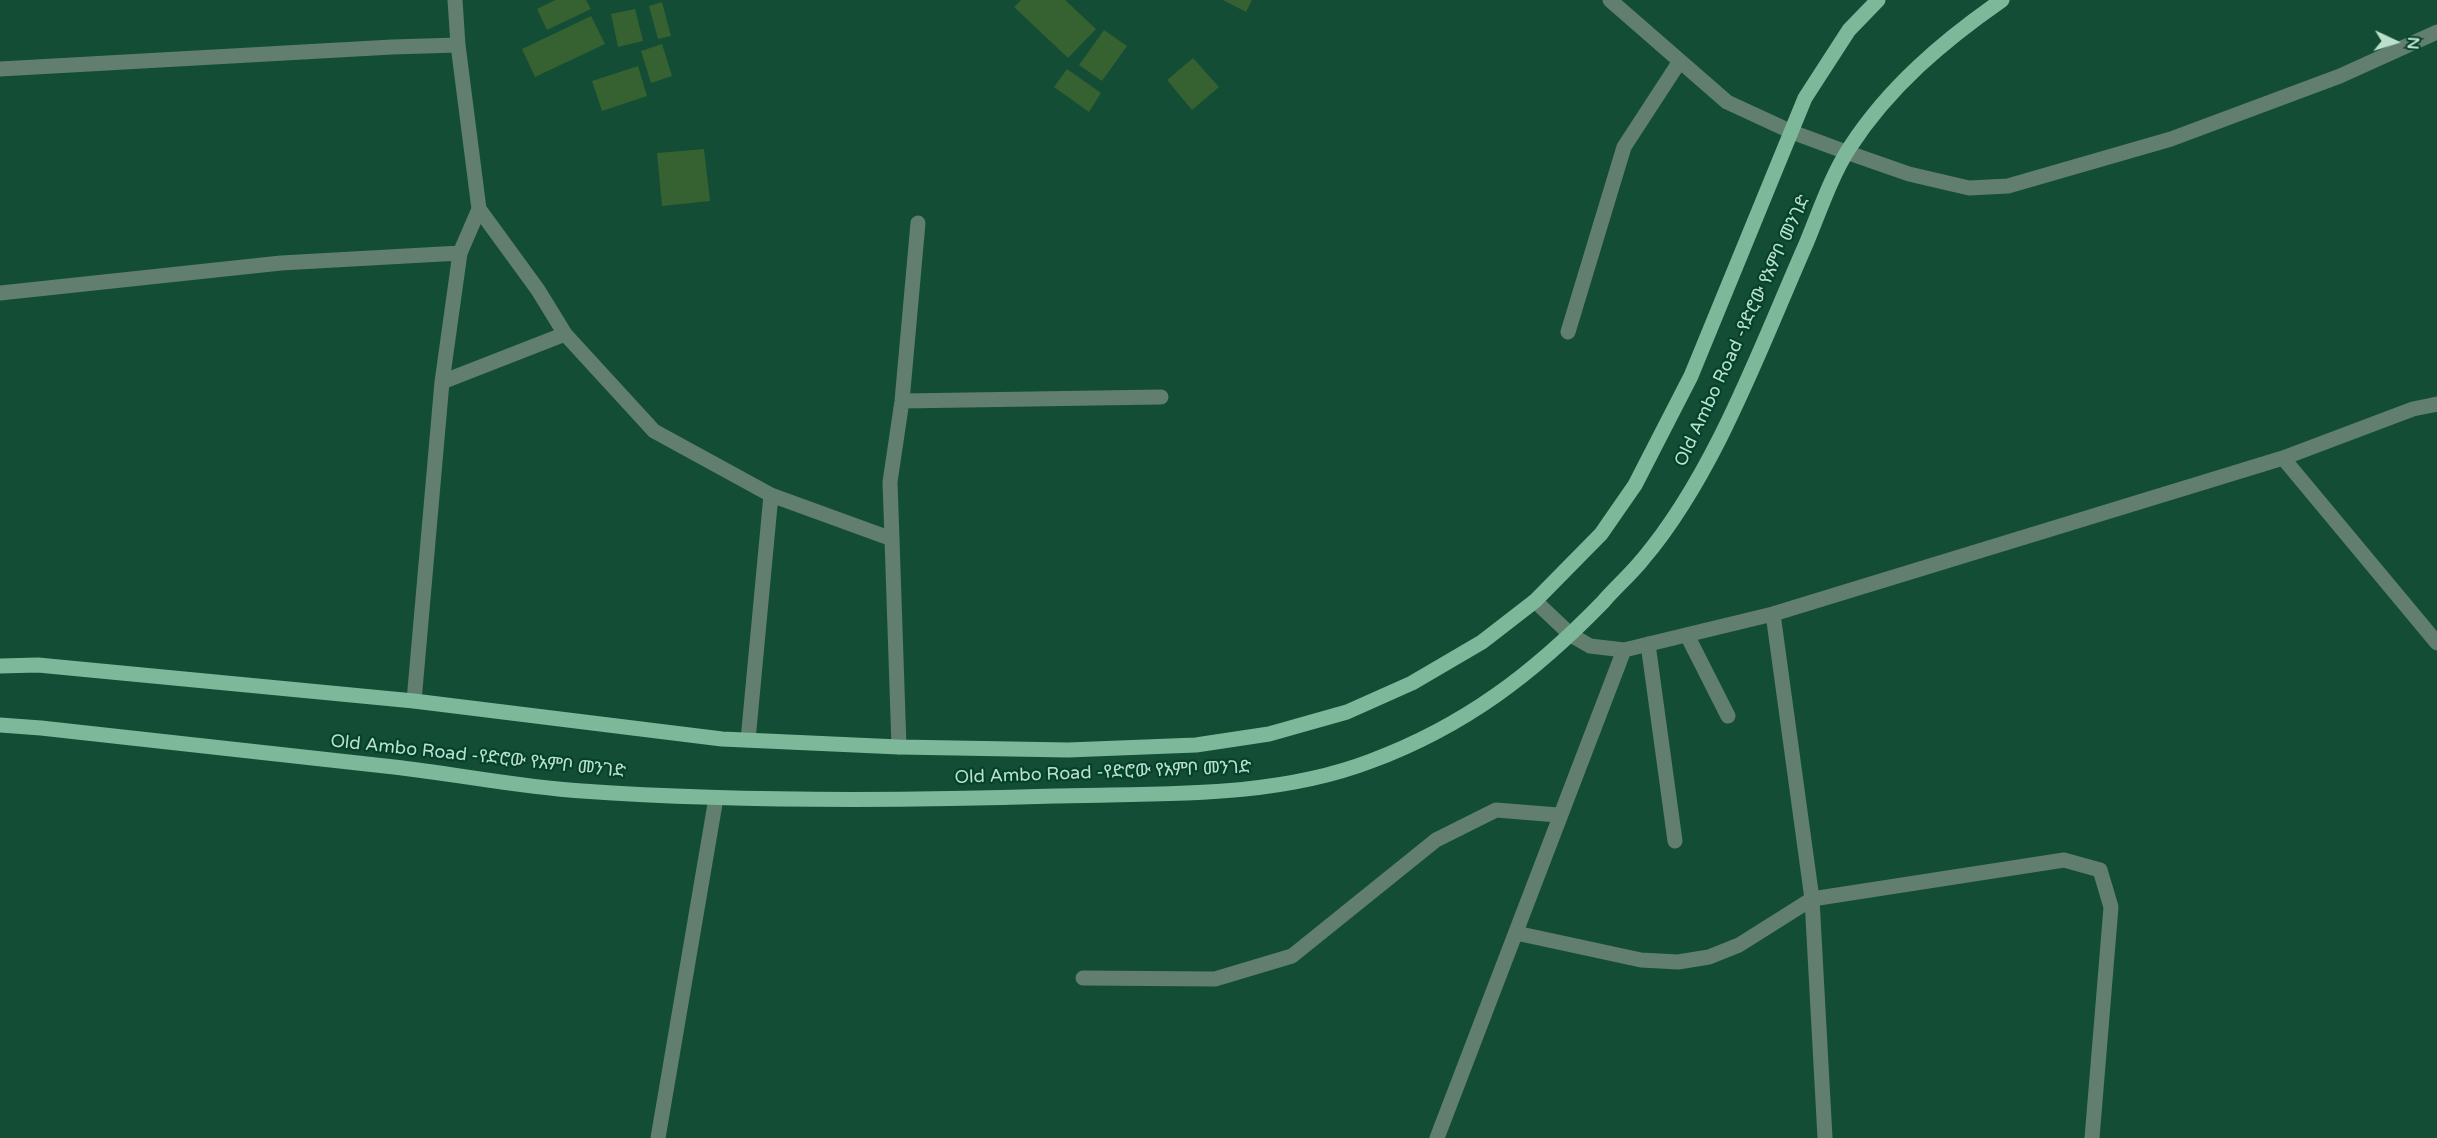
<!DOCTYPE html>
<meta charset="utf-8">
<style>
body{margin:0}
#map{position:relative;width:2437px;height:1138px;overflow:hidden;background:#134d35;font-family:"Varela Round",sans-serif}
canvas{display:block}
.north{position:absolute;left:2365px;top:12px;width:60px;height:60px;-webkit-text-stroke:4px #03422b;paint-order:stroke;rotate:94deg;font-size:16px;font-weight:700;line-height:24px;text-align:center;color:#bde0cd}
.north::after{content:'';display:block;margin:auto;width:21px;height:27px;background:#bde0cd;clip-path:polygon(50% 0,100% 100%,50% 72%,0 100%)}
</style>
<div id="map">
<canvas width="2437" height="1138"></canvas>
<div class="north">N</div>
</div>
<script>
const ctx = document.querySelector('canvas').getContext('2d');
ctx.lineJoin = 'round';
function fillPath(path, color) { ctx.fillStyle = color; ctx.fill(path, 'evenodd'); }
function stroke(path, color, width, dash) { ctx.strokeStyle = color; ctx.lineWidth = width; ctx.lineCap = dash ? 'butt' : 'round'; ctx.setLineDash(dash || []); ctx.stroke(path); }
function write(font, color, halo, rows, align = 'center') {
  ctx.font = font + ' "Varela Round","Noto Sans Ethiopic",sans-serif'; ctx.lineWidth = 4.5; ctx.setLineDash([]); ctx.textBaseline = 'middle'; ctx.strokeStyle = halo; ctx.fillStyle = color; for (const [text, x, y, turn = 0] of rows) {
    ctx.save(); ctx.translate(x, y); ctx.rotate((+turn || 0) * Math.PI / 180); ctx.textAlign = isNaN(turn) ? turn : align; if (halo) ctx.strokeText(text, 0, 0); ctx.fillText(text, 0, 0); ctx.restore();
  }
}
const building = new Path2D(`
 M555 0H586L591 9 547 30 537 9Z
 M1021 0H1065L1096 29 1068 58 1014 7Z
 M1223 0H1252L1246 12Z
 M662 2 671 36 658 39 649 6Z
 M635 9 643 41 618 47 611 14Z
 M591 16 605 44 535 77 522 49Z
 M1104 30 1127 46 1102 81 1079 65Z
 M662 44 672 76 651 83 641 51Z
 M1193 58 1219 87 1192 110 1167 80Z
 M638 66 647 96 602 111 592 81Z
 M1067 69 1101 93 1089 112 1054 87Z
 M704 149 710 201 662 206 657 153Z`);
const minor = new Path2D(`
 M1610 0 1727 102 1792 132 1846 152 1909 174 1969 188 2008 186 2171 139 2340 76 2437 32
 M0 69 392 47 458 45
 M479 209 538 290 565 334 654 431 771 495 892 539 890 482 902 401 918 223
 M0 293 281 263 460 253
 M1568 332 1624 147 1680 61
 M442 382 565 334
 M902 401 1161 397
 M2283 458 2437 643
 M892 539 899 747
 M1535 601 1571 635 1590 646 1624 650 1773 614 2283 458 2413 409 2437 404
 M1773 614 1812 899 1825 1138
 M1687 635 1728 716
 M1648 644 1675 841
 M414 701 442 382 460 253 479 209 458 45 455 0
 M748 740 771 495
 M1516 933 1641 960 1678 962 1709 957 1739 945 1812 899 2064 860 2100 870 2111 907 2092 1138
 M1083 978 1215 979 1292 956 1436 840 1496 810 1558 815
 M658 1138 716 798
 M1437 1138 1624 650`);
const major = new Path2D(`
 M0 666 38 665 414 701 722 739 899 747 1068 750 1196 745 1269 734 1347 712 1412 683 1482 642 1535 601 1601 534 1635 485 1691 376 1805 98 1849 30 1878 0
 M0 725 41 728C158 741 276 753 394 767 456 774 519 787 582 791 739 802 897 801 1055 796 1159 793 1272 799 1371 761 1465 726 1534 673 1603 602 1616 587 1631 574 1643 559 1715 474 1761 346 1806 244 1819 213 1831 176 1850 147 1889 87 1943 41 2002 0`);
const streetNames = [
 ["Old Ambo Road -የድሮው የአምቦ መንገድ",1743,331,-65],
 ["Old Ambo Road -የድሮው የአምቦ መንገድ",478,757,6],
 ["Old Ambo Road -የድሮው የአምቦ መንገድ",1103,773,-2]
];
fillPath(building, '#366131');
stroke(minor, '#617e6e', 15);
stroke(major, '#7cb899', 15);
write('18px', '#bde0cd', '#03422b', streetNames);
</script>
